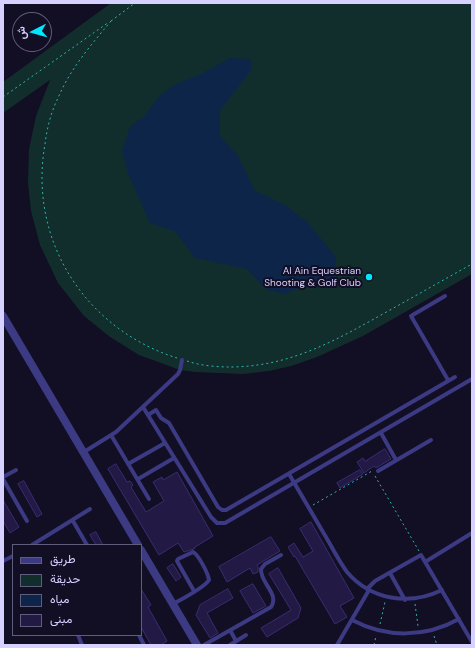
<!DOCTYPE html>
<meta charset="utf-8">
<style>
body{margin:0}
#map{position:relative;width:475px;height:648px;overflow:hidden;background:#120e24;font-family:"DM Sans",Vazirmatn,sans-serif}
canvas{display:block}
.frame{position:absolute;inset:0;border:4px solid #d6d1ff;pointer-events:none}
.legend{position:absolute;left:12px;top:544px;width:130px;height:92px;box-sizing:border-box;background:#120e24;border:1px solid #605c7c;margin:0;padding:5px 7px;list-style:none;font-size:12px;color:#d6d1ff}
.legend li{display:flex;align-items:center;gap:8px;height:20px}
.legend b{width:20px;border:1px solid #605c7c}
.north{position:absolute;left:12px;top:12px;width:40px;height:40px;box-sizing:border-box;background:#120e24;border:1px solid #605c7c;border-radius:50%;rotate:264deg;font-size:11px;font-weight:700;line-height:16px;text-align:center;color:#d6d1ff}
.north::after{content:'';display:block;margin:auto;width:14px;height:18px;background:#01e6fb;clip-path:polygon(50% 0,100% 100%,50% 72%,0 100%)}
</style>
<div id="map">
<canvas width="475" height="648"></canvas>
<div class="frame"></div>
<ul class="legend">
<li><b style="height:5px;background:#3b3a83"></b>طريق</li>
<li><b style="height:11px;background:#112e2c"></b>حديقة</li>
<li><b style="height:11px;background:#0d2549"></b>مياه</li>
<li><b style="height:11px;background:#221a45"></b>مبنى</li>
</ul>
<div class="north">ش</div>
</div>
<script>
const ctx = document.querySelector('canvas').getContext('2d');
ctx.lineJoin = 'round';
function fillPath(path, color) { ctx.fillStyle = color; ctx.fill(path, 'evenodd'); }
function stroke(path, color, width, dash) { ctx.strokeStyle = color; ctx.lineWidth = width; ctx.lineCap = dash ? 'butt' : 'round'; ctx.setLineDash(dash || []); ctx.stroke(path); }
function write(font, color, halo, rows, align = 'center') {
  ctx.font = font + ' "DM Sans",sans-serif'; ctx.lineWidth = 4; ctx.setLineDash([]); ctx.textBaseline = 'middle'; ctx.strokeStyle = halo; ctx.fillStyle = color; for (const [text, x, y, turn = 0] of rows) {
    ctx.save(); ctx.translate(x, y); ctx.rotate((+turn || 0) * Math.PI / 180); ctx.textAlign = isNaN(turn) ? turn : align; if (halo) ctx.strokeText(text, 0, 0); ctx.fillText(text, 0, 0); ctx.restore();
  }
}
const green = new Path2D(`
 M111 3H472V274L363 336 317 357 291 366 269 371 243 374 195 372 180 370 139 355 110 337 84 316 58 283 40 245 31 211 28 183 29 149 36 116 50 80 3 113V82Z`);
const water = new Path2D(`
 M230 58 251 59V70L220 111V136L238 156 255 191 285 205 308 223 336 257V276L324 285 299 288 284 294 266 289 247 269 195 258 175 231 150 223 129 176 122 151 130 127 144 116 160 95 176 84 203 73Z`);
const building = new Path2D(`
 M385 449 391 459 376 468 374 466 364 473 357 462 363 458 365 461Z
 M116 464 127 482 130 481 133 485 131 487 146 512 164 501 153 482 162 477 163 480 177 472 213 536 195 547 194 549 184 552 178 543 159 555 108 469Z
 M360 470 363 474 340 488 337 483Z
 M24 481 42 514 37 517 18 484Z
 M3 500 19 527 10 533 3 521Z
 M311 522 354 598 340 606 347 617 335 624 295 556 294 557 288 547 294 543 303 557 313 551 300 529Z
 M96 532 103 545H96L90 535Z
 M271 537 280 551 257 565 258 567V572L253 574 250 568 227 582 219 567Z
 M173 564 181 577 176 581 167 568Z
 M278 568 301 608 298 618 267 637 261 628 291 610 269 574Z
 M253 584 266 606 253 613 240 591Z
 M141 589 151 605 148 607 167 641 161 645H151L141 627Z
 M228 589 233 598 207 613 218 633 210 638 196 615 200 605Z`);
const path = new Path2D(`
 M111 21C91 45 70 69 58 98 51 112 47 128 45 144 28 240 85 329 177 358
 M111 21 135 3
 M3 97 109 22
 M187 361C201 366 218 367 232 367 293 366 338 339 390 310 417 295 445 279 472 264
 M375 476 419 551
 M313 505 372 471
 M415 604 418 626
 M380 624 385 602
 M434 636 437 645
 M374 645 376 636`);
const service = new Path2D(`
 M445 296 411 316 448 380
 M143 407 211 517 217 523H225L472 379
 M148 415 156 410 161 418 169 423 218 507 222 510H226L455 377
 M381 433 396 460
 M111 435 149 499
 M84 452 116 432 178 374 180 370 182 360
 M128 464 165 443
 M378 471 431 440
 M289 474C300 493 312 513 323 532 331 545 338 560 347 572 371 600 409 606 442 590
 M3 477 16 470
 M3 479 27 521
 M138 479 174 458
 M73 521 87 545
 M32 545 90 509
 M3 561 13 556
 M425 562 472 533
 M390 573 405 600
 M367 589 375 581 421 555 472 642
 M173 604C182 599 204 588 209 580 208 573 198 554 193 552L178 559 177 561 194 591
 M352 620C386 638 425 638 459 619
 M230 630 236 641
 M78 635 82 645
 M139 635 144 645
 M204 645 271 607C280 594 260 583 261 569L265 564 281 555
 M230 645 246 635
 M337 645 369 590`);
const minor = new Path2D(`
 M3 316 138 545
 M141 550 197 645`);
const markers = [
 [369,277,4,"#01e6fb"]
];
const poiNames = [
 ["Al Ain Equestrian",361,271],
 ["Shooting & Golf Club",361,283]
];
fillPath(green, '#112e2c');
fillPath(water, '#0d2549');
fillPath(building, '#221a45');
stroke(building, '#392d71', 1);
stroke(path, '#2fb5ab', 1, [2, 3]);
stroke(service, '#3b3a83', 4);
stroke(minor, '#3b3a83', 8);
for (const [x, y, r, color] of markers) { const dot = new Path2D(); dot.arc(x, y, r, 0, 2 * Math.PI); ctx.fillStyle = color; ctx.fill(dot); stroke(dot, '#120e24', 1.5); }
write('10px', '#d6d1ff', '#120e24', poiNames, 'right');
</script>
